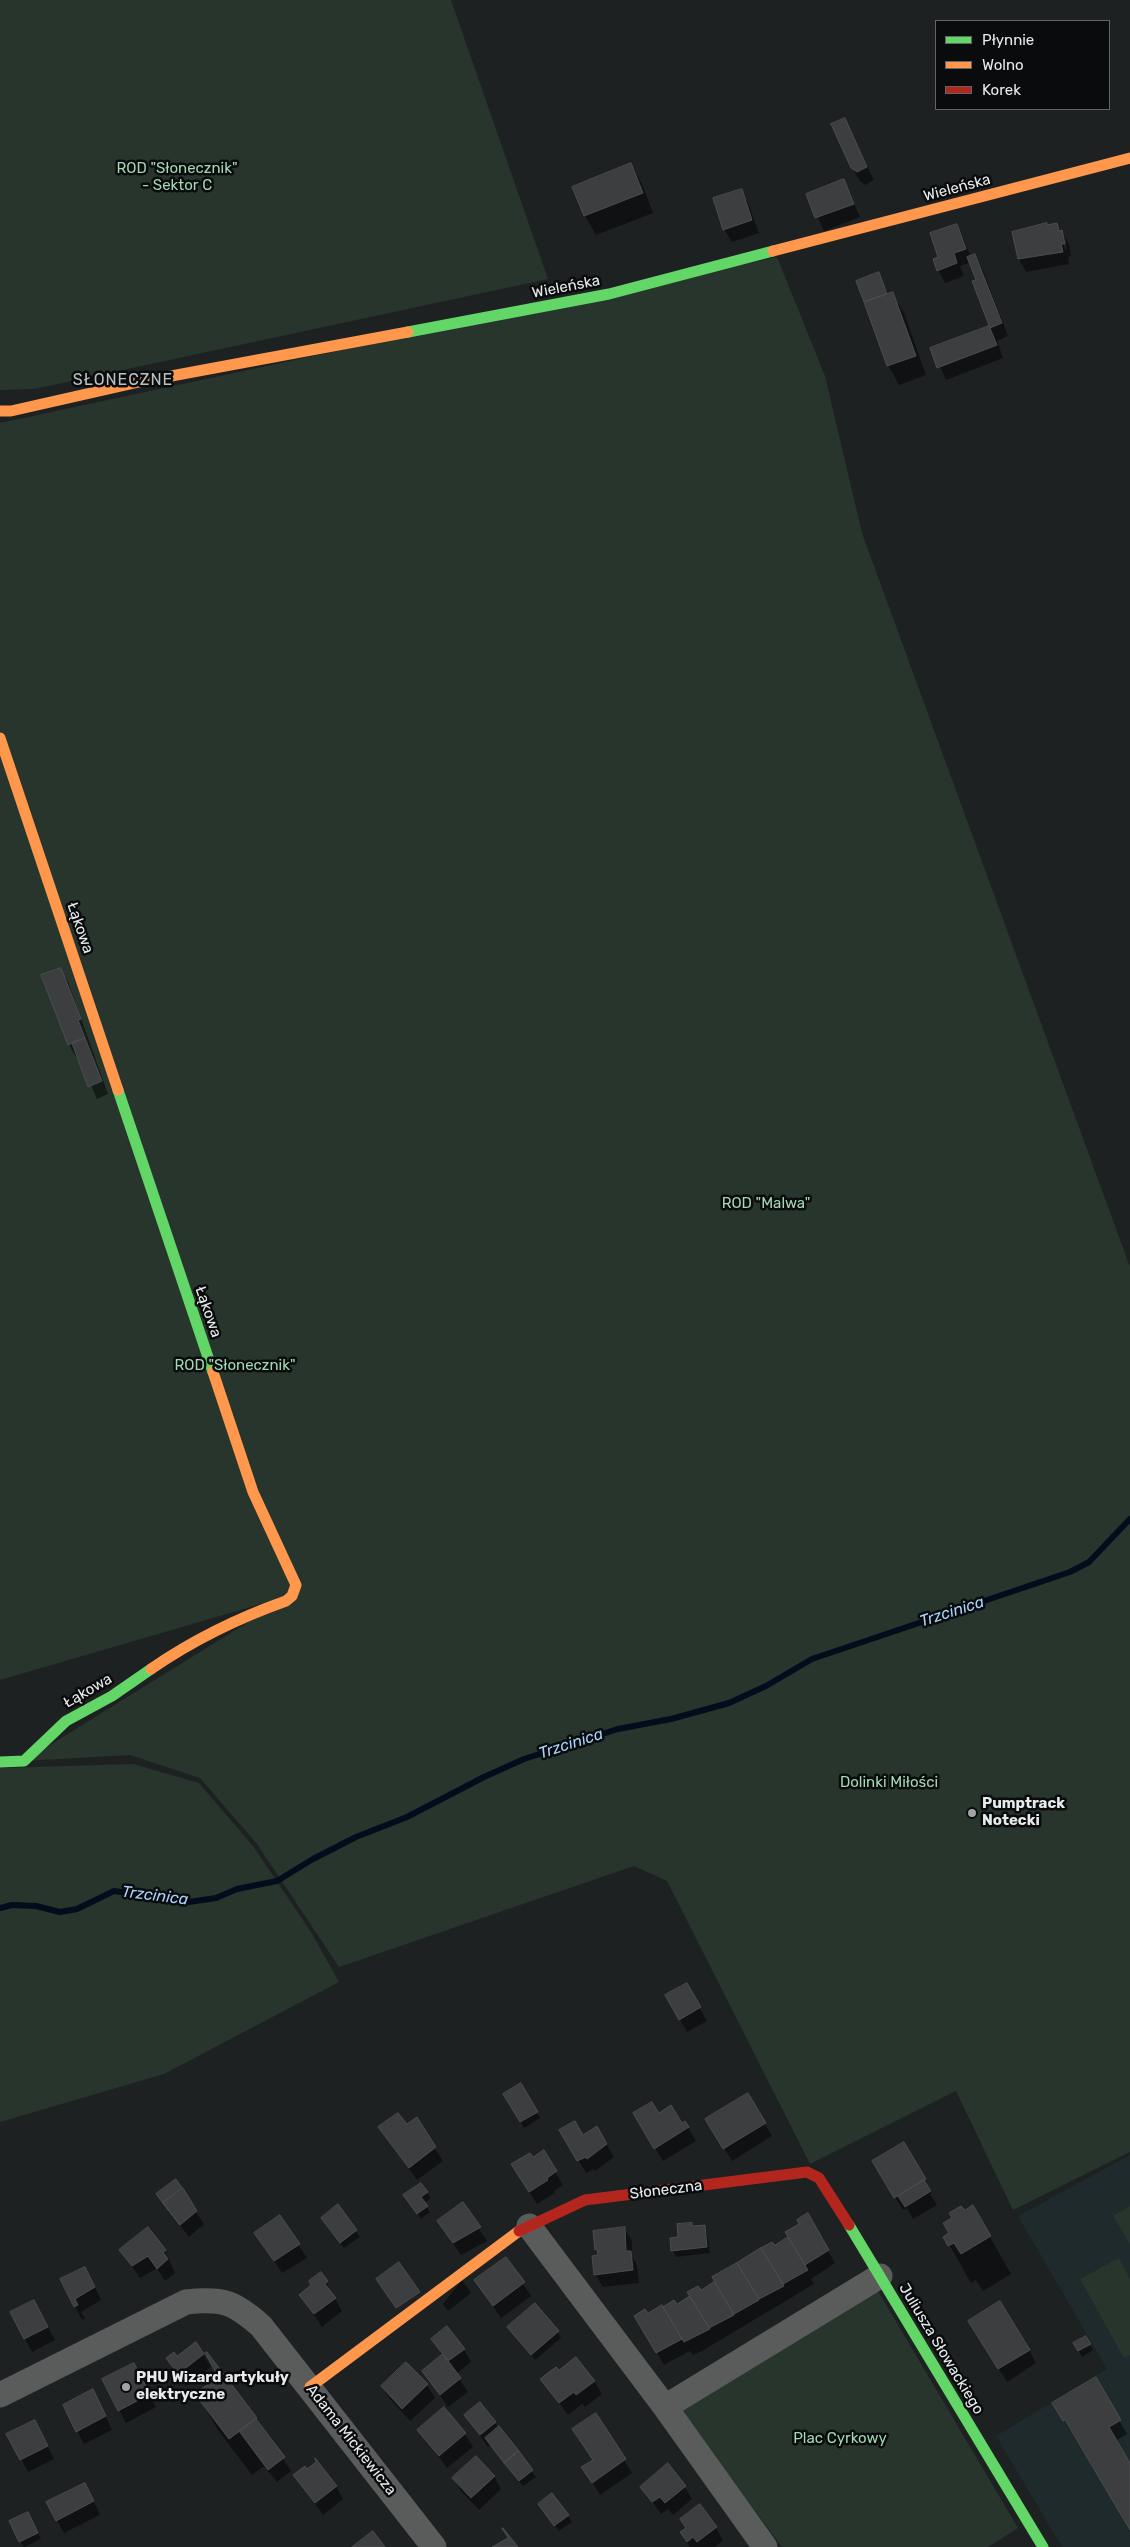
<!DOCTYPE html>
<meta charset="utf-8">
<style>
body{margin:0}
#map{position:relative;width:1130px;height:2547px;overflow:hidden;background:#1e2122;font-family:Rubik,sans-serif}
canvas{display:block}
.legend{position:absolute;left:935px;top:20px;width:175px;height:90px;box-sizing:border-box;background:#090b0c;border:1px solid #626565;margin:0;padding:6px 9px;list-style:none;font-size:15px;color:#e8ebeb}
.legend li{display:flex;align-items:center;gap:10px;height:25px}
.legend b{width:25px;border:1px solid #626565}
</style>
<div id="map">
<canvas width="1130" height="2547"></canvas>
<ul class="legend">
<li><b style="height:6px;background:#63d668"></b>Płynnie</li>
<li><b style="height:6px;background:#ff974d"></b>Wolno</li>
<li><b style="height:6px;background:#b3261e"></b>Korek</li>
</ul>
</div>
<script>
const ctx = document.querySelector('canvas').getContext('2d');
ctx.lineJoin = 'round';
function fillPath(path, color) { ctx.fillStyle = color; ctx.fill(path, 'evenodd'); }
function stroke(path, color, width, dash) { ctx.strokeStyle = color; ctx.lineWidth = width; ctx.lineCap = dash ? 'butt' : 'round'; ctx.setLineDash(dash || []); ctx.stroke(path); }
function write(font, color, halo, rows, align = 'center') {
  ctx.font = font + ' Rubik,sans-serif'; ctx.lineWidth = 5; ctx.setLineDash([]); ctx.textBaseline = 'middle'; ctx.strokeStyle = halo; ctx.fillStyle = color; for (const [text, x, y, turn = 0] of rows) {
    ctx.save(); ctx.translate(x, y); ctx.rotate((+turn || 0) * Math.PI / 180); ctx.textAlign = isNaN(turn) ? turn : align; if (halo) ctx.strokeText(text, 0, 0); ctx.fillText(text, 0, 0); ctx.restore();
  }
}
const built = new Path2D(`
 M1130 2155V2547H1062L996 2436 1107 2369 1018 2216Z`);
const green = new Path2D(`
 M0 0H451L548 279 34 389 0 390Z
 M777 257 825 376 862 533 1130 1267V2152L1013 2210 956 2091 810 2164 667 1881 634 1866 339 1967 257 1844 200 1778 130 1755 24 1761 292 1595 0 1680V423Z
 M133 1764 199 1783 253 1846 311 1932 339 1982 164 2074 0 2122V1768Z
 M1130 2206V2244L1113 2216Z
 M1119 2258 1130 2279V2355L1124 2358 1080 2279Z
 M878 2291 1018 2528 988 2547H782L679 2409Z`);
const shadow = new Path2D(`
 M844 119 874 180 865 185 860 181 852 168Z
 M631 164 642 184 653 213 596 235 585 216 574 187Z
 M844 181 860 217 824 231 808 194Z
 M741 190 748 203 759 233 732 242 724 229Z
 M1056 224 1069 244 1071 256 1068 257 1069 264 1026 272 1019 259 1047 226ZM1062 236 1065 239 1067 249 1065 250Z
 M957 225 971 257 975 256 982 268 1008 336 997 341 1003 358 946 380 932 349 991 326 970 263 960 266 964 276 945 283 938 270 940 258Z
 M878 274 889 295 892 293 904 313 926 375 899 385 888 365 858 281Z
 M60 969 68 982 108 1094 97 1099 78 1056 76 1057 69 1045Z
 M686 1984 707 2021 687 2032 667 1996Z
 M520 2085 540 2118 524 2128 505 2095Z
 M747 2095 772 2136 732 2161 707 2120Z
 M635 2114 658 2115 681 2125 685 2122 696 2141 663 2161Z
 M416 2119 443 2161 417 2180 380 2128 407 2126Z
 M597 2128 614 2157 595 2171 594 2169 586 2173 561 2130 583 2136Z
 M903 2143 932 2192 930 2194 937 2205 913 2219 907 2208 903 2210 874 2161Z
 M543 2152 563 2185 554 2191 555 2193 537 2204 520 2178 532 2159Z
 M175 2181 204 2224 189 2237 161 2200Z
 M421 2184 431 2198 424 2203 430 2212 421 2219 409 2202Z
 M462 2204 487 2241 461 2255 438 2222Z
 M338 2206 360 2237 344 2248 326 2224Z
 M973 2207 1011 2274 983 2291 976 2280 971 2283 945 2237 950 2234 964 2212Z
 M807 2215 835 2263 811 2279 814 2284 702 2351 693 2355 690 2351 664 2365 636 2317 676 2306 716 2282 714 2278 772 2243 774 2247 790 2238Z
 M280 2216 307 2258 282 2273 256 2233Z
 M691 2224 693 2227 704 2226 707 2232 710 2253 676 2257 673 2251Z
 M624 2228 632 2241V2257L637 2265 639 2283 603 2287 595 2274 600 2256 596 2249 594 2232Z
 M121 2250 165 2251 175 2273 165 2281 157 2268 140 2278Z
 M506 2258 531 2296 501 2318 476 2280Z
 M321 2273 342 2311 322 2327 301 2295 313 2286Z
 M61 2279 92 2281 101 2300 81 2312 85 2318 82 2320Z
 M462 2280 471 2293 448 2311 443 2304Z
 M11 2313 41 2314 55 2340 32 2352Z
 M558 2332 561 2338 535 2360 512 2333Z
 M977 2334 1029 2350 1036 2363 1007 2382Z
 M1085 2338 1093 2350 1082 2357 1075 2344Z
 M432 2339 464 2350 471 2362 456 2374 468 2392 448 2407 423 2371 443 2356Z
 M203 2354 211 2367 186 2386 167 2358Z
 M406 2363 427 2385 435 2398 410 2421 390 2399 382 2387Z
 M559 2372 594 2381 602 2394 585 2407 582 2404 568 2415 542 2379Z
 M141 2377 156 2407 126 2423 119 2410Z
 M1095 2379 1127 2434 1115 2441 1130 2465V2528L1054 2404Z
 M196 2393 256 2418 291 2471 277 2482 264 2466 252 2475 218 2430Z
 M100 2404 112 2430 84 2444 77 2431Z
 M444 2409 465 2434 473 2447 447 2468 419 2430Z
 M465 2415 495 2423 536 2477 523 2486 490 2445 488 2447Z
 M42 2434 54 2459 28 2472 21 2459Z
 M624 2460 632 2473 600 2495 591 2480Z
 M307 2470 336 2486 343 2499 323 2515 295 2475Z
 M494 2476 501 2489 479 2510 461 2491 454 2479Z
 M642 2487H685L692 2499 673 2515 668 2509 661 2514Z
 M552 2495 572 2522 559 2531 543 2510Z
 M92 2497 100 2515 64 2533 57 2520Z
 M31 2519 41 2539 24 2547 20 2541Z
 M716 2528 723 2540 715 2547H690L681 2533Z`);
const stream = new Path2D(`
 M0 1908 12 1905 36 1906 60 1912 77 1909 114 1891 189 1902 216 1898 237 1889 277 1881 313 1859 356 1837 407 1817 484 1777 524 1759 618 1729 671 1719 729 1703 766 1686 812 1659 1070 1572 1089 1562 1130 1519`);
const building = new Path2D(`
 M845 118 867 167 857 172 851 168 831 124Z
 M631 163 643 193 584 216 572 187Z
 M844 179 854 204 815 218 806 194Z
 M742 189 752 220 723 230 713 198Z
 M1047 223V225L1057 223 1059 231 1062 230 1065 244H1061L1063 252 1018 259 1012 232Z
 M957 224 966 249 954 253 957 263 937 271 933 259 938 257 930 233Z
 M975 254 1002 323 990 328 972 281 976 280 967 257Z
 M879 272 887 294 864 302 856 281Z
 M893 292 916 356 887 366 864 302Z
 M989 326 997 345 937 368 930 348Z
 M61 968 81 1019 78 1020 85 1038 68 1045 41 975Z
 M85 1038 102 1081 88 1087 72 1043Z
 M687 1983 701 2007 679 2020 665 1995Z
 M521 2083 538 2112 520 2122 503 2094Z
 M748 2093 766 2123 723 2149 705 2119Z
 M652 2102 659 2113 671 2105 682 2123 685 2121 689 2127 654 2149 633 2113Z
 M398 2113 407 2124 417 2117 436 2147 409 2168 378 2127Z
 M575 2121 583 2135 597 2126 607 2144 587 2159 586 2157 577 2161 559 2130Z
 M904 2142 926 2179 894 2198 872 2161Z
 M544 2150 557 2171 547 2178 548 2180 529 2192 511 2164 530 2153 533 2157Z
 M176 2179 182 2188 163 2203 180 2225 156 2194Z
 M924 2180 931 2191 905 2207 898 2196Z
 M421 2183 428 2192 421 2197 428 2206 417 2214 403 2195Z
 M183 2188 197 2211 180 2225 163 2203Z
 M463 2202 481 2227 453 2243 437 2221Z
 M338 2204 357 2230 340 2243 321 2218Z
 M973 2205 991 2236 961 2254 954 2243 948 2246 943 2237 949 2233 943 2223 952 2218 949 2213 961 2206 965 2210Z
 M808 2213 829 2250 805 2265 785 2232 799 2224 797 2220Z
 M280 2215 300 2244 274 2261 254 2233Z
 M692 2223V2226L705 2225 707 2247 671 2251 670 2238 678 2237 677 2224Z
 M148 2227 166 2250 163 2252 168 2259 157 2269 148 2256 132 2266 119 2250Z
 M625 2227 626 2251H631L633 2270 594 2275 592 2256 598 2255 597 2249 595 2250 593 2231Z
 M788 2237 808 2270 783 2284 761 2248 772 2242 775 2245Z
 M761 2248 784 2286 759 2299 737 2263Z
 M506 2257 525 2282 493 2306 474 2280Z
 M399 2262 420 2292 396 2308 376 2279Z
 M737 2263 759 2300 734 2314 712 2277Z
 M85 2267 95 2287 75 2299 78 2305 74 2307 60 2279Z
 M321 2272 328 2281 325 2284 336 2298 314 2314 299 2295 311 2285 309 2281Z
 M714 2282 734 2315 709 2328 687 2292 698 2286 701 2290Z
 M690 2296 710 2329 684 2342 663 2307 674 2300 677 2304Z
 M34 2300 48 2327 24 2339 10 2312Z
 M1000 2301 1030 2350 998 2369 968 2321Z
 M535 2303 559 2331 531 2355 507 2327Z
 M662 2305 682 2339 656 2353 634 2316 645 2309 648 2313Z
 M447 2326 465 2349 448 2361 431 2339Z
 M1086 2336 1091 2344 1078 2351 1073 2343Z
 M196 2342 204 2354 178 2374 166 2358 174 2352 177 2356Z
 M207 2352 257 2418 229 2439 194 2393 219 2378 205 2353Z
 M443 2354 461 2378 440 2395 422 2371Z
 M576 2357 595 2381 576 2395 574 2392 559 2403 540 2379 556 2367 559 2370Z
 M406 2362 428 2384 402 2409 381 2386Z
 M134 2363 150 2394 118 2411 102 2379Z
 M1096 2377 1121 2420 1109 2427 1130 2463V2530L1065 2420 1063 2421 1052 2403Z
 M93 2389 106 2416 76 2432 63 2405Z
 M480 2402 496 2422 480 2435 464 2415Z
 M444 2407 466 2433 439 2456 417 2430Z
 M596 2413 626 2459 592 2483 581 2467 593 2460 572 2429Z
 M256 2419 285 2457 268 2470 239 2431Z
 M35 2420 48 2446 20 2460 6 2434Z
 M499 2426 519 2451 504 2463 485 2438Z
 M519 2451 533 2470 519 2481 504 2463Z
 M476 2456 495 2476 471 2498 452 2478Z
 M315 2458 337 2486 315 2503 293 2475 305 2466 307 2469 316 2462Z
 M668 2463 686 2486 665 2503 660 2497 652 2502 640 2487Z
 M85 2483 94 2501 56 2521 46 2502Z
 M552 2493 569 2515 554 2526 538 2504Z
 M700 2504 717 2527 697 2542 693 2537 687 2542 680 2532 686 2528 680 2519Z
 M28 2512 38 2533 19 2542 9 2521Z
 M502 2528H503L518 2547H492L508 2538Z
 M373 2531 385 2547H352Z`);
const street = new Path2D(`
 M529 2226 665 2407 765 2547
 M0 2395 186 2302C223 2298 234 2302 261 2326L434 2547
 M665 2407 880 2276`);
const fast = new Path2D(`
 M408 332 609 294 773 251
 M118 1090 213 1372
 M0 1762 24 1761 66 1721 112 1696 151 1669
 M849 2225 1043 2547`);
const slow = new Path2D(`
 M773 251 1130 158
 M0 411H11L139 382 408 332
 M0 738 118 1090
 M151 1669C193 1640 238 1618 286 1601L292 1596 296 1585 253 1492 213 1372
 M310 2387 519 2231`);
const jam = new Path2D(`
 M519 2231 585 2200 807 2172 819 2178 849 2225`);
const markers = [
 [972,1813,5,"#a1a4a5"],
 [126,2387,5,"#a1a4a5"]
];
const parkNames = [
 ["ROD \"Słonecznik\"",177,169],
 ["- Sektor C",177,186],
 ["ROD \"Malwa\"",766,1204],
 ["ROD \"Słonecznik\"",235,1366],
 ["Dolinki Miłości",889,1783],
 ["Plac Cyrkowy",840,2439]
];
const streetNames = [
 ["Wieleńska",957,188,-15],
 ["Wieleńska",566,287,-11],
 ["Łąkowa",80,928,71],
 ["Łąkowa",208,1312,71],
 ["Łąkowa",88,1691,-30],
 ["Słoneczna",666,2190,-7],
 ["Juliusza Słowackiego",941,2349,59],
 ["Adama Mickiewicza",351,2440,52]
];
const poiNames = [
 ["Pumptrack",982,1804],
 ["Notecki",982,1821],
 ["PHU Wizard artykuły",136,2378],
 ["elektryczne",136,2395]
];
const neighbourhoodNames = [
 ["SŁONECZNE",123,380]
];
const waterNames = [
 ["Trzcinica",952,1612,-18],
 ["Trzcinica",571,1744,-18],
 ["Trzcinica",155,1896,7]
];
fillPath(built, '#1e2a2b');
fillPath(green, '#27352c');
fillPath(shadow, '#0007');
stroke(stream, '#030c1d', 6);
fillPath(building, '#3c3e3f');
stroke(building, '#4b4d4e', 1);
stroke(street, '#5a5c5c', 25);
stroke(fast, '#63d668', 11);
stroke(slow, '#ff974d', 11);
stroke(jam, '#b3261e', 11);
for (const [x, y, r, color] of markers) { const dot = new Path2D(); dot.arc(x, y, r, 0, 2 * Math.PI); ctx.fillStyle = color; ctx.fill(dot); stroke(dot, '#090b0c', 2); }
write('15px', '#a3d8b3', '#090b0c', parkNames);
write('15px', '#e8ebeb', '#090b0c', streetNames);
write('bold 15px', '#e8ebeb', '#090b0c', poiNames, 'left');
ctx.letterSpacing = '1px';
write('16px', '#b9c0c0', '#090b0c', neighbourhoodNames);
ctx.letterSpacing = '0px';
write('italic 16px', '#a8d2fd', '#090b0c', waterNames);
</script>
